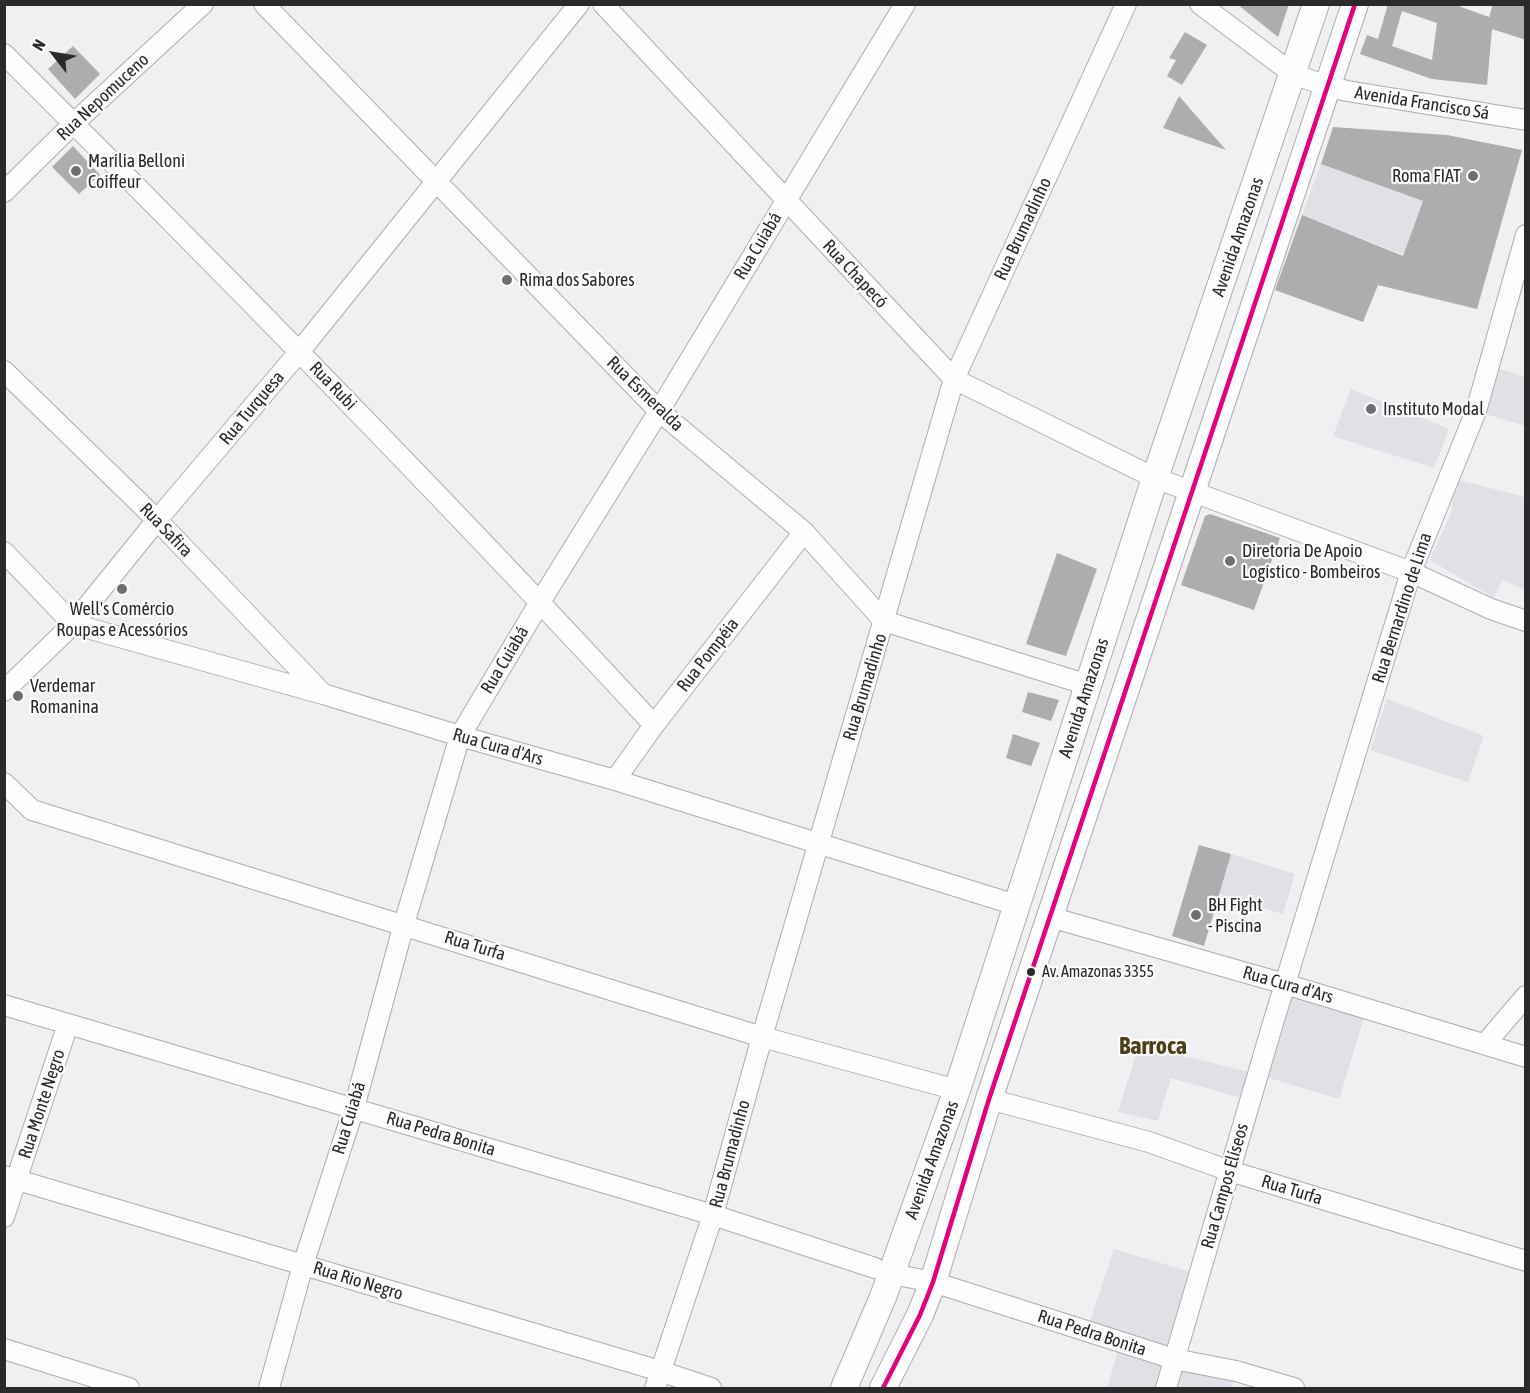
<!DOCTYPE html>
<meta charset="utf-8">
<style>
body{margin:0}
#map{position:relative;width:1530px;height:1393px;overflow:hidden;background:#f0eff1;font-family:"Asap Condensed",sans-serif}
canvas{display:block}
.frame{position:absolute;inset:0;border:6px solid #2a292b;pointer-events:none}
.north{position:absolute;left:24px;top:24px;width:60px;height:60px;-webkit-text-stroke:4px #fdfcfe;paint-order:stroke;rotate:301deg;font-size:16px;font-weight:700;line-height:24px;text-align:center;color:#2a292b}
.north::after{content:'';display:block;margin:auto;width:21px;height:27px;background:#2a292b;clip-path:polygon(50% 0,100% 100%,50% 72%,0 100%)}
</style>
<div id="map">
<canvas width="1530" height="1393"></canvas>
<div class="frame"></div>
<div class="north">N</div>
</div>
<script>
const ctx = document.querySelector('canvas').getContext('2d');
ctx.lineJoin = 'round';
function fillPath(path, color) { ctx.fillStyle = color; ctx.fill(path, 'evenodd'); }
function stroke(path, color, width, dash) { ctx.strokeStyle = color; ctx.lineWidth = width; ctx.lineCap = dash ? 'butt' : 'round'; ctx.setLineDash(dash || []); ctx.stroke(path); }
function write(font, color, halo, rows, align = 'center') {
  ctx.font = font + ' "Asap Condensed",sans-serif'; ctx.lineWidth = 4.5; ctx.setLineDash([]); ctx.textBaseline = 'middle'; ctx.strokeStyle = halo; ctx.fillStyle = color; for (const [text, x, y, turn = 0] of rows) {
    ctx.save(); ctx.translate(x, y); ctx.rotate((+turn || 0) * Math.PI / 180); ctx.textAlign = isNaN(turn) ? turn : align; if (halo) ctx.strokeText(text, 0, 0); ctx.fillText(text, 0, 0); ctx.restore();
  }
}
const built = new Path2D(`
 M1321 164 1423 201 1404 255 1302 215Z
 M1488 365 1525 377V426L1476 411Z
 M1351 389 1449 429 1434 468 1333 436Z
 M1455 479 1525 497V523L1523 531 1526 532 1525 590 1502 580 1494 598 1430 560 1451 513Z
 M1387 699 1484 736 1468 782 1370 750Z
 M1231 854 1295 874 1283 914 1219 894Z
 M1283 994 1364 1018 1339 1099 1259 1075Z
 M1139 1045 1257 1074 1249 1100 1171 1078 1158 1121 1118 1112Z
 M1114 1249 1194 1273 1165 1350 1088 1327Z
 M1118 1351 1163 1364 1156 1388H1107Z
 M1179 1365 1234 1379 1232 1388H1171Z`);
const building = new Path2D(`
 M1237 4H1289L1278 37Z
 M1388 4H1453L1489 17 1493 4H1526V40L1492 29 1487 85 1432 79 1360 54 1367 35 1378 39ZM1402 11 1437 23 1432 60 1392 46Z
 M1185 32 1207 45 1182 85 1167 76 1176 60 1169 58Z
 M73 46 100 74 75 99 48 69Z
 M1179 96 1226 150 1163 128Z
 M1333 127 1447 135 1522 150 1477 309 1378 285 1363 322 1275 290 1302 215 1403 256 1414 226 1423 201 1321 164Z
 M73 146 100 175 79 194 52 167Z
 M1210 514 1280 538 1254 610 1181 585 1205 516Z
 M1057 553 1097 569 1066 656 1026 644Z
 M1028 692 1059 700 1051 721 1022 712Z
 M1013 734 1040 743 1031 766 1006 758Z
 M1199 845 1231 854 1204 946 1172 936Z`);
const minor = new Path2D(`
 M264 4 659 411 804 532 884 621 1088 685
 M603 4 954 379 1155 478 1411 572 1491 609 1526 621
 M1200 4 1293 74 1327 86 1347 91 1526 120
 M4 54C225 274 443 496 654 725
 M4 192 74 123 203 4
 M4 371 157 520 323 694
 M4 552 73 624 323 694 460 736 615 780 1016 905
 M4 691 73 624 157 520 299 352 579 4
 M615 780 654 725 804 532
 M4 783 32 810 762 1037 957 1090
 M1050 917 1285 984 1526 1057
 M4 1005 713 1215 875 1268
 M1485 1044 1526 996
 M989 1099 1149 1142 1230 1171 1526 1261
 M4 1176 660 1371 711 1388
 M4 1217 68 1024
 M892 1274 933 1282 1174 1359 1236 1371 1294 1388
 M4 1349 129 1388
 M269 1388 303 1265 354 1108 404 924 460 736 540 602 659 411 905 4
 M655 1388 713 1215 762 1037 954 379 1126 4
 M1166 1388 1273 1023 1411 572 1476 411 1526 235`);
const major = new Path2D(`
 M844 1388 883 1297 957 1090 1155 478 1316 4
 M883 1388 920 1315 933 1282 989 1099 1355 4`);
const bus1 = new Path2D(`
 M883 1388 920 1315 933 1282 989 1099 1355 4`);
const markers = [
 [76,171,6,"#6f6e70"],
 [1473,176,6,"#6f6e70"],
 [507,280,6,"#6f6e70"],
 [1371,409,6,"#6f6e70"],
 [1230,561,6,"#6f6e70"],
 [122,589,6,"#6f6e70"],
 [18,696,6,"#6f6e70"],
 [1196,915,6,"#6f6e70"],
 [1031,972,5,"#2a292b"]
];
const busNames = [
 ["Av. Amazonas 3355",1042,972]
];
const streetNames = [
 ["Rua Nepomuceno",103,97,-43],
 ["Avenida Francisco Sá",1422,103,9],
 ["Rua Brumadinho",1023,229,-65],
 ["Avenida Amazonas",1238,237,-71],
 ["Rua Cuiabá",758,246,-59],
 ["Rua Chapecó",855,274,47],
 ["Rua Rubi",333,386,46],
 ["Rua Esmeralda",645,394,44],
 ["Rua Turquesa",252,408,-50],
 ["Rua Safira",166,530,46],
 ["Rua Bernardino de Lima",1402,608,-72],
 ["Rua Pompéia",708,655,-52],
 ["Rua Cuiabá",505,660,-59],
 ["Rua Brumadinho",865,687,-73],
 ["Avenida Amazonas",1084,698,-72],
 ["Rua Cura d'Ars",498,747,16],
 ["Rua Turfa",475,946,17],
 ["Rua Cura d'Ars",1288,985,16],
 ["Rua Monte Negro",42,1104,-72],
 ["Rua Cuiabá",349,1118,-73],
 ["Rua Pedra Bonita",441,1134,17],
 ["Rua Brumadinho",730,1154,-75],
 ["Avenida Amazonas",932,1160,-70],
 ["Rua Campos Elíseos",1225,1186,-74],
 ["Rua Turfa",1292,1190,17],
 ["Rua Rio Negro",358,1281,17],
 ["Rua Pedra Bonita",1092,1333,18]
];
const poiNames = [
 ["Marília Belloni",88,161],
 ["Coiffeur",88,182],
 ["Roma FIAT",1461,176,"right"],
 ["Rima dos Sabores",519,280],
 ["Instituto Modal",1383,409],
 ["Diretoria De Apoio",1242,551],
 ["Logístico - Bombeiros",1242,572],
 ["Well's Comércio",122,609,"center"],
 ["Roupas e Acessórios",122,630,"center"],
 ["Verdemar",30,686],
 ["Romanina",30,707],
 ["BH Fight",1208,905],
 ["- Piscina",1208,926]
];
const districtNames = [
 ["Barroca",1153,1046]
];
fillPath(built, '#e2dfe6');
fillPath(building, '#adacae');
stroke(minor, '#adacae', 22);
stroke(major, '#adacae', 28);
stroke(minor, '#fdfdfd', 20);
stroke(major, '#fdfdfd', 26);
stroke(bus1, '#e5007d', 4.5);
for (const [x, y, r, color] of markers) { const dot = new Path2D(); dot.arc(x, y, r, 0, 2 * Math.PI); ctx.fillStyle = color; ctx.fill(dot); stroke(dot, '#fdfcfe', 2); }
write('16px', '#2a292b', '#fdfcfe', busNames, 'left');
write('18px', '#2a292b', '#fdfcfe', streetNames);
write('18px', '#2a292b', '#fdfcfe', poiNames, 'left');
write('bold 24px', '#4e4018', '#fdfcfe', districtNames);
</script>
